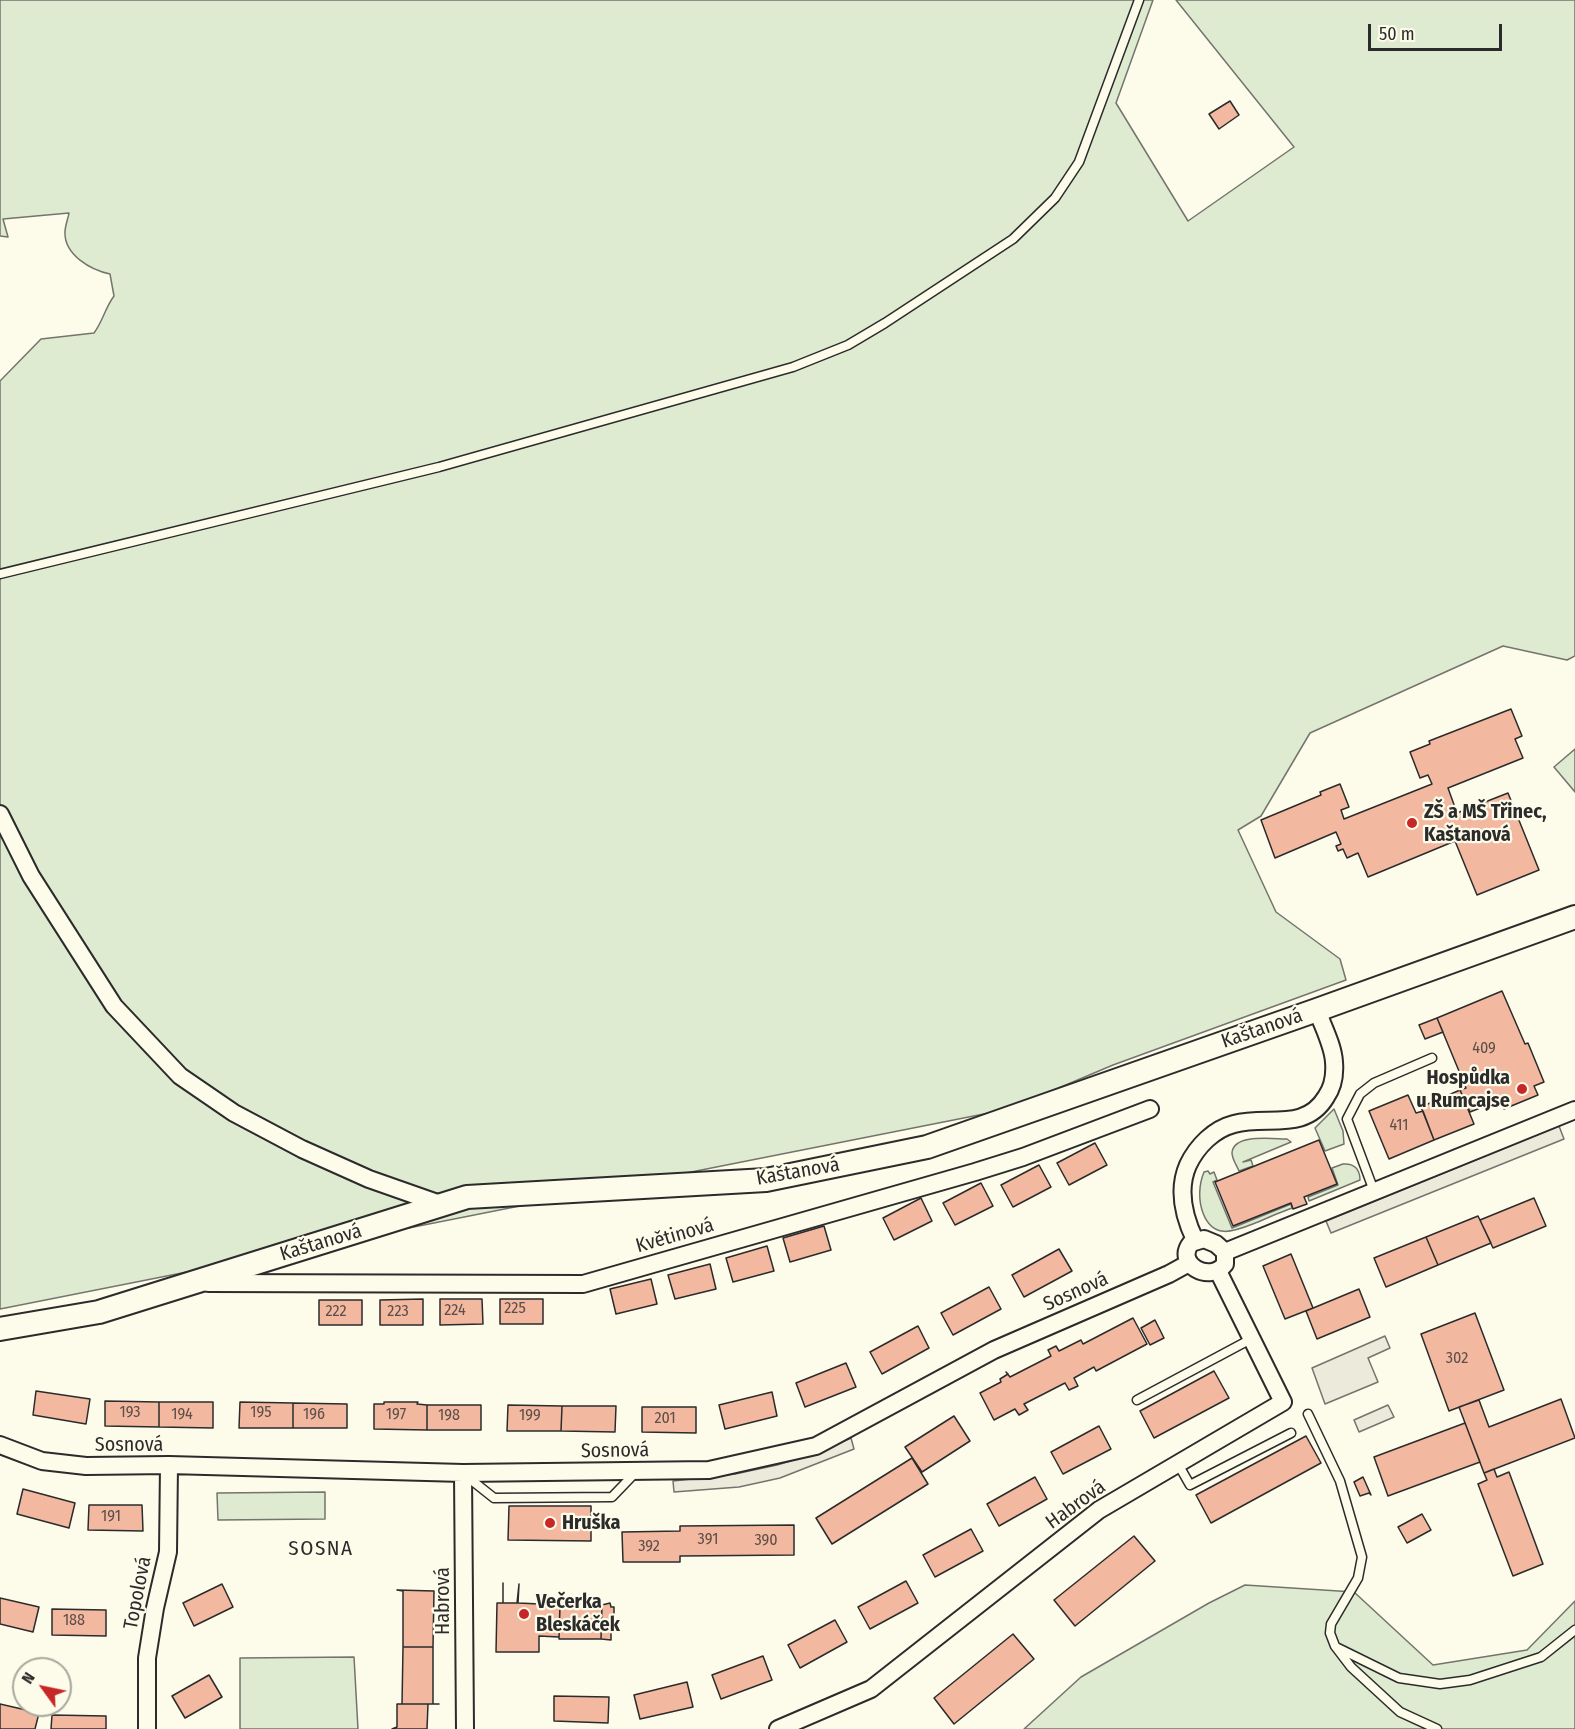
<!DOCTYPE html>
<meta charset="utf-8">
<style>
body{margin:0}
#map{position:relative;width:1575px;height:1729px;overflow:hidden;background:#fdfbea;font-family:"Fira Sans Condensed",sans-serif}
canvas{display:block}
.north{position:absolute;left:12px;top:1657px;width:60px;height:60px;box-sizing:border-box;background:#fdfbea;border:2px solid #a9a89e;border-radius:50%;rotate:303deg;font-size:16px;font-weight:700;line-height:24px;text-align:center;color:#2b2b2b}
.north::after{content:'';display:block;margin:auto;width:21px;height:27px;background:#c62828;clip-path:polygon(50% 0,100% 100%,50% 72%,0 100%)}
.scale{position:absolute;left:1368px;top:24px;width:134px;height:27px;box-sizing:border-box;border:3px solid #2b2b2b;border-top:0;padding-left:8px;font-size:18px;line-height:21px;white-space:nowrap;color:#2b2b2b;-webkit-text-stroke:4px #fdfbea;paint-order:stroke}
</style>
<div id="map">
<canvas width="1575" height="1729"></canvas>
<div class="north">N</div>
<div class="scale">50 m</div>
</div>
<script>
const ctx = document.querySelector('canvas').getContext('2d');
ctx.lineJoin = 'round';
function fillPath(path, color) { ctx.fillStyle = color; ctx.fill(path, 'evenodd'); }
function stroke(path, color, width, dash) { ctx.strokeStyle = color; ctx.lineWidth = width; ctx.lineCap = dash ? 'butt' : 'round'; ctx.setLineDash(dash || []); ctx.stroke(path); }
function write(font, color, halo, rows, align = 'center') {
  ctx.font = font + ' "Fira Sans Condensed",sans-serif'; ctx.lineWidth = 4.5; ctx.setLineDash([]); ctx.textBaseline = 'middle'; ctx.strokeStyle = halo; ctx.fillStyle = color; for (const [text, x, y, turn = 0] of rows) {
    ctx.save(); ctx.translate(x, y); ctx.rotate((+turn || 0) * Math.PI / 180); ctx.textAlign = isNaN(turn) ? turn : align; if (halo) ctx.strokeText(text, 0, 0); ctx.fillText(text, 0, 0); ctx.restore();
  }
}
const green = new Path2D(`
 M0 0H1153L1116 103 1188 221 1294 147 1176 0H1575V656L1567 660 1503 646 1310 733 1261 816 1238 830 1276 912 1340 959 1346 980 1113 1065 1009 1109 0 1309V381L41 339 94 333C103 321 105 308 114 296L110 274C91 270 64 255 65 232 65 226 68 219 69 213L3 219 8 237 0 236Z
 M1575 749V792L1554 767Z
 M1334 1109 1343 1131 1344 1144 1325 1151 1315 1128Z
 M1287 1139 1291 1142 1243 1162 1251 1160 1253 1166 1239 1171C1237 1166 1232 1159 1232 1153 1233 1133 1274 1139 1287 1139Z
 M1343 1164C1354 1163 1360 1169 1360 1180L1309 1201 1308 1197 1338 1185 1332 1168Z
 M1208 1171 1210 1174 1214 1172 1217 1180 1213 1182 1232 1228 1291 1204 1292 1208C1281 1212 1269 1217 1258 1222 1237 1230 1214 1242 1203 1213 1198 1200 1199 1184 1204 1172Z
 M325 1492V1519L218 1520 217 1493Z
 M1245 1585 1354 1592 1433 1665 1527 1650 1575 1601V1729H1024L1081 1677 1209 1603Z
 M354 1657 358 1729H240V1658Z`);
const parking = new Path2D(`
 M1559 1126 1564 1139 1331 1233 1326 1221Z
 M1385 1336 1390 1348 1368 1358 1378 1382 1325 1404 1312 1368Z
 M1388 1405 1394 1417 1359 1432 1354 1420Z
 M851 1438 854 1449 780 1478 739 1487 674 1492 673 1481 735 1474 777 1465 814 1454Z`);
const building = new Path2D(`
 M1230 101 1239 115 1219 129 1209 114Z
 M1511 709 1522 736 1515 739 1523 758 1448 788 1457 813 1508 793 1539 870 1477 895 1455 841 1368 877 1358 853 1347 858 1343 849 1338 851 1336 846 1341 844 1336 832 1275 858 1261 820 1321 795 1320 792 1340 784 1349 807 1341 810 1344 819 1432 784 1428 775 1420 778 1410 752 1430 744 1429 741Z
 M1502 991 1525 1044 1528 1043 1544 1082 1534 1086 1538 1095 1504 1109 1500 1100 1470 1112 1460 1090 1466 1088 1437 1018Z
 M1437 1018 1443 1032 1425 1039 1419 1025Z
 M1460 1090 1474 1124 1434 1140 1421 1107Z
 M1408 1095 1416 1113 1423 1111 1434 1140 1389 1159 1369 1111Z
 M1319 1140 1337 1184 1304 1197 1307 1204 1293 1209 1291 1203 1233 1226 1215 1182Z
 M1095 1143 1107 1165 1069 1185 1057 1163Z
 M1039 1165 1051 1187 1013 1207 1001 1185Z
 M981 1183 993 1206 955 1225 943 1203Z
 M921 1198 932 1221 894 1240 883 1218Z
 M1534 1198 1546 1226 1493 1248 1480 1220Z
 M1478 1216 1491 1243 1438 1265 1426 1237Z
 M824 1226 831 1250 790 1262 783 1238Z
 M1426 1237 1438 1265 1386 1287 1374 1258Z
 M767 1246 774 1271 733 1282 726 1258Z
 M1059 1249 1072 1271 1024 1297 1012 1275Z
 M1291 1254 1313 1308 1285 1319 1263 1266Z
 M710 1264 716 1289 675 1299 668 1275Z
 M651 1279 657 1304 616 1314 610 1289Z
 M989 1287 1001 1309 953 1335 941 1313Z
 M1359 1289 1370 1317 1317 1339 1306 1311Z
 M423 1299V1325H380V1300Z
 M440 1299H482L483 1324 440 1325Z
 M500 1299H543V1324H500Z
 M319 1300H362V1325H319Z
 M1475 1313 1504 1390 1449 1411 1421 1334Z
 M1133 1318 1147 1344 1096 1371 1094 1367 1074 1378 1078 1386 1069 1390 1065 1383 1024 1404 1028 1410 1019 1415 1015 1409 994 1420 980 1393 1001 1382 1000 1379 1008 1374 1006 1372 1010 1377 1051 1356 1048 1350 1056 1346 1059 1351 1081 1340 1083 1344Z
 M1155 1320 1164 1338 1150 1345 1141 1328Z
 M918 1326 929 1348 882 1374 870 1352Z
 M846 1363 856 1387 805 1407 796 1383Z
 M1214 1371 1229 1398 1154 1438 1140 1411Z
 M36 1391 90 1399 86 1424 33 1415Z
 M772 1392 777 1416 725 1429 719 1405Z
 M1561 1399 1575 1438 1484 1473 1459 1407 1479 1400 1489 1427Z
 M105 1401 159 1402V1427L105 1426Z
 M159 1402H213V1428L159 1427Z
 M240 1402 293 1403V1428H239Z
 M384 1402H418L417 1404 427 1405V1430L374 1429V1404H384Z
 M293 1403 347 1404V1428H293Z
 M427 1405H481V1430H427Z
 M508 1405 562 1406 561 1431H507Z
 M562 1406H616L615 1432 561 1431Z
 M642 1407H696V1433L642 1432Z
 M954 1416 970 1441 922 1472 905 1447Z
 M1465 1423 1480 1462 1388 1496 1374 1457Z
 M1099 1426 1111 1449 1063 1474 1051 1452Z
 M1306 1436 1321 1463 1211 1523 1196 1495Z
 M912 1458 928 1484 832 1544 816 1518Z
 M1494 1469 1497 1477 1509 1472 1543 1564 1513 1576 1478 1484 1487 1480 1484 1473Z
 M1035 1477 1047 1499 999 1526 987 1504Z
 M1363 1477 1371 1495 1369 1493 1360 1496 1354 1482Z
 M23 1489 75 1503 69 1528 17 1514Z
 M89 1505H142L143 1531 88 1530Z
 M509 1506H591V1541L508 1540Z
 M1422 1514 1431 1530 1407 1543 1398 1527Z
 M794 1525V1555L680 1556V1562H623L622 1532 680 1531V1526Z
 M971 1529 983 1551 935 1577 923 1555Z
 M1134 1536 1155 1561 1075 1626 1054 1600Z
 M906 1581 918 1603 870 1629 858 1607Z
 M503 1583V1603H517L519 1584 518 1603 540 1604 539 1607H560L559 1637 539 1636V1652H496L497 1603H503Z
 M222 1584 233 1607 194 1626 183 1603Z
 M397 1590 434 1591 433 1647H403V1591Z
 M0 1598 39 1607 33 1632 0 1624Z
 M610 1603 611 1607H614V1615H611V1624H613L614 1628H611V1640L601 1639 602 1605Z
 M560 1604 602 1605 601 1639H559Z
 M52 1609 106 1610V1636L52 1635Z
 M835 1620 847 1642 800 1668 788 1645Z
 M1013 1634 1034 1659 954 1724 934 1698Z
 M403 1647H433V1704H439H402Z
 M763 1656 772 1680 721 1699 712 1675Z
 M209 1675 222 1697 185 1718 172 1696Z
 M687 1682 693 1707 640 1719 634 1695Z
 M554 1696 609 1697 608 1723 554 1721Z
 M0 1704 39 1713 35 1729H0Z
 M397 1704H428L427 1729H392L397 1727Z
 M52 1715 106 1716V1729H51Z`);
const lane = new Path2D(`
 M0 574 439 467 793 367 848 345 885 323 1013 239 1055 198 1079 162 1139 0
 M1374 1191 1347 1119 1360 1094 1374 1083 1432 1058
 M1137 1400 1251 1339
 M1308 1414 1340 1481 1362 1557 1358 1578 1331 1624 1330 1633 1335 1646 1351 1667 1400 1712 1437 1729
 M1178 1464 1190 1485 1291 1433
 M465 1475 494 1498 612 1497 636 1472
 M1338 1648 1399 1678 1440 1684 1470 1680 1541 1657 1575 1630`);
const street = new Path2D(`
 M0 814 31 876 114 1006 180 1076 234 1113 302 1149 369 1179 443 1205
 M1204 1239 1216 1244 1225 1252V1264C1210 1284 1174 1264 1191 1243Z
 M1195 1240C1184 1217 1177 1190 1188 1165 1197 1146 1214 1129 1234 1124 1267 1115 1305 1132 1326 1097 1333 1087 1335 1074 1334 1062 1333 1045 1323 1027 1317 1010
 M1225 1252 1575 1110
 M208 1283 583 1284 975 1172 1023 1157 1150 1109
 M0 1445 42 1461 86 1466 169 1465 463 1473 709 1470 816 1446 994 1350 1169 1274 1189 1263
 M463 1473 465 1729
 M147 1729V1658L155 1608 168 1552 169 1465
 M778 1729 871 1689 1099 1510 1283 1402 1218 1271`);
const secondary = new Path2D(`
 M0 1329 99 1312 467 1197 766 1180 927 1147 1317 1010 1575 917`);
const markers = [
 [1412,823,6,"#c62828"],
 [1522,1089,6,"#c62828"],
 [550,1523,6,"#c62828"],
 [524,1614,6,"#c62828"]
];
const numberNames = [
 ["409",1484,1049],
 ["411",1399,1126],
 ["225",515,1309],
 ["224",455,1311],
 ["222",336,1312],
 ["223",398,1312],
 ["302",1457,1359],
 ["193",130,1413],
 ["195",261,1413],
 ["194",182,1415],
 ["196",314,1415],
 ["197",396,1415],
 ["198",449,1416],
 ["199",530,1416],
 ["201",665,1419],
 ["191",111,1517],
 ["391",708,1540],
 ["390",766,1541],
 ["392",649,1547],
 ["188",74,1621]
];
const poiNames = [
 ["ZŠ a MŠ Třinec,",1424,812],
 ["Kaštanová",1424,835],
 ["Hospůdka",1510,1078,"right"],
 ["u Rumcajse",1510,1101,"right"],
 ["Hruška",562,1523],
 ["Večerka",536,1602],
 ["Bleskáček",536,1625]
];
const streetNames = [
 ["Kaštanová",1262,1029,-19],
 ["Kaštanová",798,1172,-10],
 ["Květinová",675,1236,-16],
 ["Kaštanová",321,1243,-17],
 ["Sosnová",1076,1292,-24],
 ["Sosnová",129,1445],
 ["Sosnová",615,1451,-1],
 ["Habrová",1076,1505,-36],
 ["Topolová",138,1593,-79],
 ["Habrová",443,1601,-90]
];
const neighbourhoodNames = [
 ["SOSNA",321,1549]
];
fillPath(green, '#deebd1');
stroke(green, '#74746e', 1.5);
fillPath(parking, '#eceadb');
stroke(parking, '#74746e', 1.5);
fillPath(building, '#f2b8a0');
stroke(building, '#2b2b2b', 1.5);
stroke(lane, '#2b2b2b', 11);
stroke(street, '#2b2b2b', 20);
stroke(secondary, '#2b2b2b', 26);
stroke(lane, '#fdfbea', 8);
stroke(street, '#fdfbea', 16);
stroke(secondary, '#fdfbea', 22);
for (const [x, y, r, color] of markers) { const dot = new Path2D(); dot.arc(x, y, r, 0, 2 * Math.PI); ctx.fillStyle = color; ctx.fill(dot); stroke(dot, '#fdfbea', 2); }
write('16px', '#5d4e48', null, numberNames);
write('bold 20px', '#2b2b2b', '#fdfbea', poiNames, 'left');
write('20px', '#2b2b2b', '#fdfbea', streetNames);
ctx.letterSpacing = '1.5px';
write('21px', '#2b2b2b', '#fdfbea', neighbourhoodNames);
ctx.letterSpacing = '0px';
</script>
